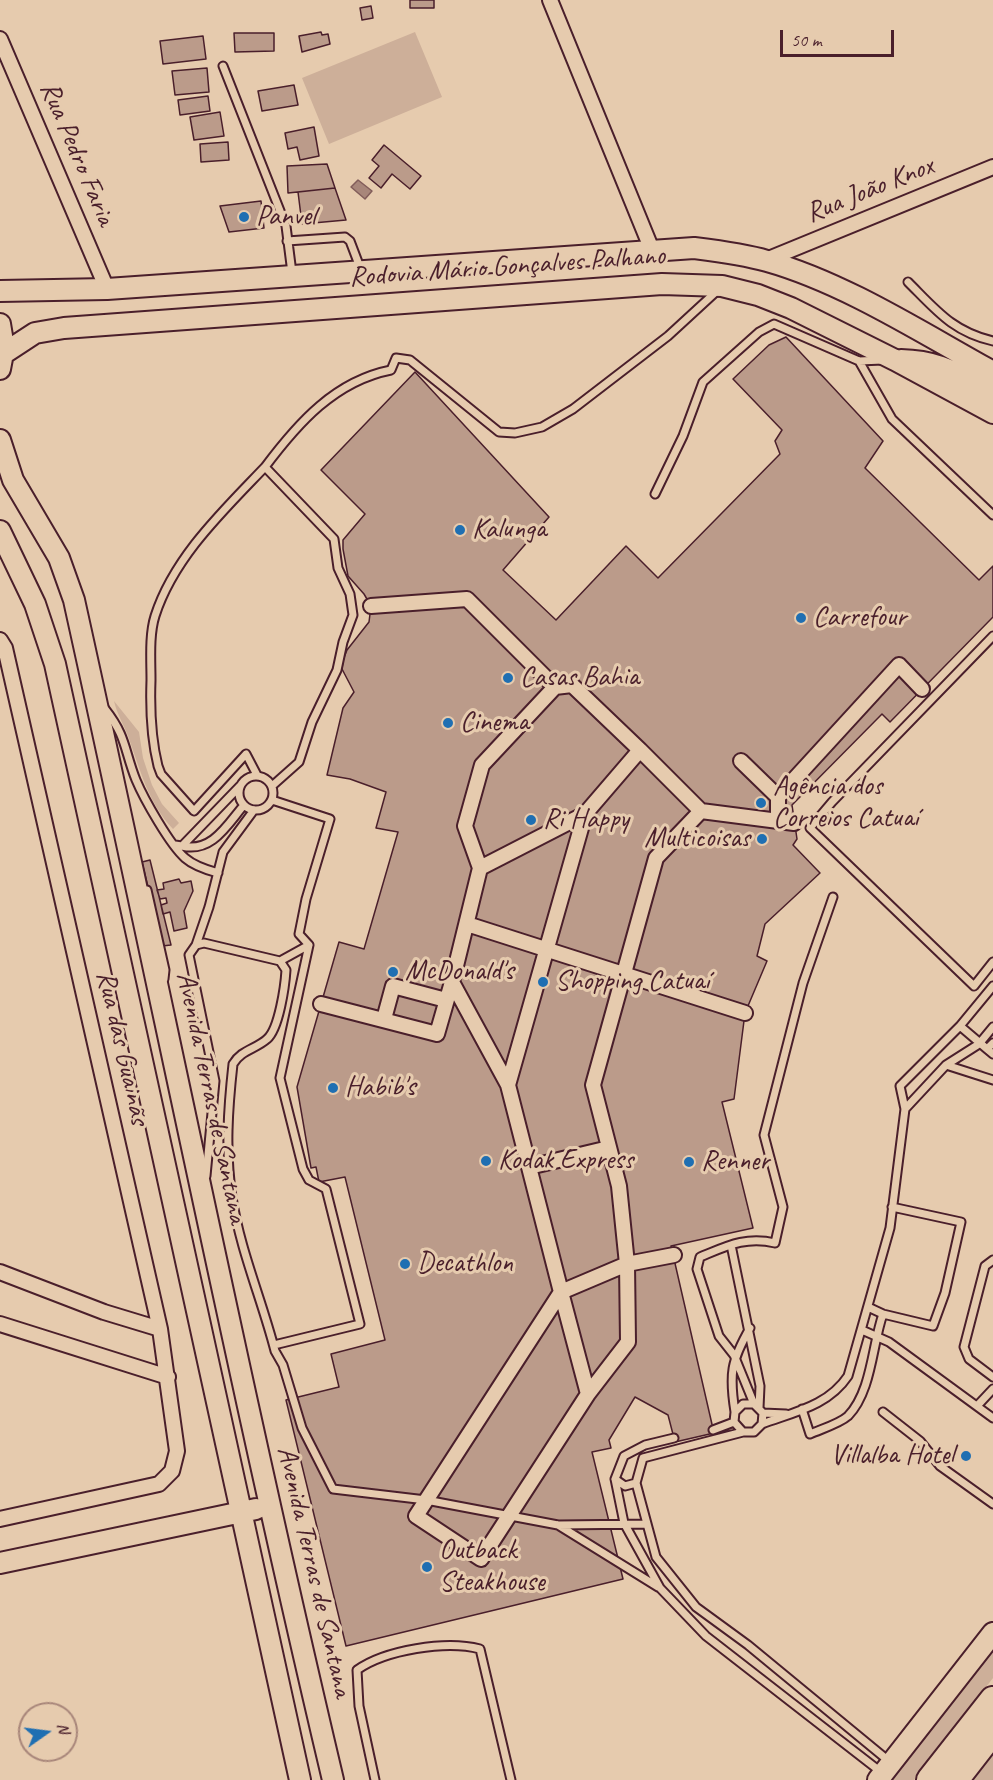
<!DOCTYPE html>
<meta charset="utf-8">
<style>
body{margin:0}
#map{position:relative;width:993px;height:1780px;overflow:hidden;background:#e6cbae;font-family:Caveat,sans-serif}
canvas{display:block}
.north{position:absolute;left:18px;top:1702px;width:60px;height:60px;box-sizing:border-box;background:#e6cbae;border:2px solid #a8867a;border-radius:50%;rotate:76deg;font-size:16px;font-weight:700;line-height:24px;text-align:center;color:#4a1f2b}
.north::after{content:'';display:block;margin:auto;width:21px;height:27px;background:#1f6fb2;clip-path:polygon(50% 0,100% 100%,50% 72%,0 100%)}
.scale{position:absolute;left:780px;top:30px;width:114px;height:27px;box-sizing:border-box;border:3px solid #4a1f2b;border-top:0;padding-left:8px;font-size:18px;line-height:21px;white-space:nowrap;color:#4a1f2b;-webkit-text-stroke:4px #e6cbae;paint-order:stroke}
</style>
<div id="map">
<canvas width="993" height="1780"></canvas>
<div class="north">N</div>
<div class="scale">50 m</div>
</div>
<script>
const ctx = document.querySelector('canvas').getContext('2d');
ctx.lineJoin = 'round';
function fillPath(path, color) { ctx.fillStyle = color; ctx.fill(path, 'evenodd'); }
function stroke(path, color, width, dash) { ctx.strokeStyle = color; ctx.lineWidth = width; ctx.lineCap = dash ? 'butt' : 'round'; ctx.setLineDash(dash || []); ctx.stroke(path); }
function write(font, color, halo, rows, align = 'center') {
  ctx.font = font + ' Caveat,sans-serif'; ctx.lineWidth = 6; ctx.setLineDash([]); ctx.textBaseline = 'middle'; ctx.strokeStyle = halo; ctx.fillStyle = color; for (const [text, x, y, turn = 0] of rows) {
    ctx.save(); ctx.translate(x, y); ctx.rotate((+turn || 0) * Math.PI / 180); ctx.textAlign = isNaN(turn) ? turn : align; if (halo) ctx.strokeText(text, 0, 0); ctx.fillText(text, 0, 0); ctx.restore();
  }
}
const green = new Path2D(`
 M415 32 442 97 329 144 302 78Z
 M114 701 139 732 143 758 152 785 162 804 179 823 173 829C148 803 140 769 128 736 123 723 117 714 114 701Z
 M993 1642V1678L914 1780H892Z
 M993 1755V1780H974Z`);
const water = new Path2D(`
 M358 180 372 191 365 199 351 187Z`);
const building = new Path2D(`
 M410 0H434V8H410Z
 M371 6 373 18 362 20 360 8Z
 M321 32 322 35 328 34 330 44 302 52 299 36Z
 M234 33H274V51L235 52Z
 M203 36 206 59 163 64 160 41Z
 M207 68 209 92 175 95 172 71Z
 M294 85 298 105 262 111 258 91Z
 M208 96 210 111 180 115 178 100Z
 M220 112 224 136 194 140 190 117Z
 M314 127 319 156 300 160 297 147 288 149 285 133Z
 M228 142 229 160 201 162 200 144Z
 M384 145 421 176 410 189 392 174 381 188 369 178 379 166 372 160Z
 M327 164 335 188 288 193 287 166Z
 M335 188 346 220 302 224 298 192Z
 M261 201 264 228 229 232 220 206Z
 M786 337 883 441 865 468 979 580 993 566V617L890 722 882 714 792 805 797 839 793 845 820 873 765 924 757 956 767 961 745 1013 734 1099 722 1102 753 1228 671 1246 714 1433 675 1442 668 1415 635 1397 609 1440 611 1448 592 1452 623 1579 346 1646 286 1400 339 1387 331 1354 385 1340 345 1177 319 1182 316 1167 311 1168 297 1087 339 942 364 949 398 832 376 828 386 792 350 779 327 775 343 708 354 692 342 669 343 660 347 650 369 622 371 606 364 594 348 576 343 549V540L365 514 321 470 415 372 549 517 503 570 556 620 626 546 658 578 780 454 775 441 782 430 733 379 769 345Z
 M150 860 171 945 162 946 142 862Z
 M179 879 181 883 191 881 193 891 184 911 187 928 174 931 170 912 163 914 161 905 167 903 166 898 160 899 157 890 164 889 163 883Z`);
const lane = new Path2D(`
 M223 66 286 226 292 273
 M287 241 345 237 350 241 361 270
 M908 282C936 310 953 332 993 341
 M859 361 892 419 993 515
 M265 467C298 423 335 381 391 370L396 358 410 360 499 432 515 433 542 427 573 409 668 336 718 290
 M655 494 683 436 703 382 759 332 774 324 859 361 883 360
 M993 636 832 802 810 828 974 986 993 962
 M105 709C127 737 124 750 136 780 144 799 170 845 185 858 194 866 207 870 218 873
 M257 775 246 754 194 811 161 774 158 766C151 738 150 708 151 680 151 660 149 635 155 616 174 557 223 511 265 467L334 539 338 568 350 594 353 615 343 642 337 670 312 722 299 762 272 786
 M239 793a17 17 0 1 1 34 0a17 17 0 1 1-34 0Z
 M272 800 330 819 306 899 299 934 309 945 280 1078 303 1169 309 1180 326 1189 360 1324 274 1345
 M175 845 182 846 240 786
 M182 846C212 853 227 825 244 805
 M147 890 165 970 164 979
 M196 945 209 907 223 852 254 810
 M280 961 309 945
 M960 1026 987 1049
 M993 1043 987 1049 993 1054
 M946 1065 993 1080
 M905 1109 946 1065 979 1044 993 1027
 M206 1176 215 1081 189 955 196 945 204 943 280 961 286 970C285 986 279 1029 267 1039 256 1049 241 1050 233 1064 228 1109 225 1152 232 1197 240 1250 262 1300 275 1351L283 1365 302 1428 333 1489 426 1500 558 1525 646 1524
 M731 1245 760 1386 759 1408
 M993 1260 985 1266 964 1347 969 1359 993 1377
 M868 1307 883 1314 933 1326 945 1293 961 1222 892 1207
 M862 1330 889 1342 993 1418
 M754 1404 734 1355 719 1336 697 1269 700 1257C727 1246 746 1236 775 1243L783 1207 764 1135 803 983 833 897
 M977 1406 993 1389
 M802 1409 810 1434C821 1429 839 1424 848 1416 872 1391 872 1345 883 1314
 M735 1412C729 1374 731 1361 750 1328
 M883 1412 920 1441 940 1466 993 1504
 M763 1413 762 1424 754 1432H743L734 1422 735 1412 743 1404H754L763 1413 786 1414
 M762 1424C794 1412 828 1406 848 1376L890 1228 905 1109 900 1086 960 1026 993 986
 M713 1430 734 1422
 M743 1432 643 1458 636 1483 656 1557 696 1607 748 1645 890 1762
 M674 1438 645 1445 624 1456 615 1479 624 1523 660 1588 706 1636 881 1772
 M615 1479 625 1486 636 1483
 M558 1525 658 1587
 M375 1780 359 1706 357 1670C385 1650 446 1640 480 1649L511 1780`);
const street = new Path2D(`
 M550 0 652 250
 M0 39 107 289
 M766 260 993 167
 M371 606 467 599 555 687 572 685 640 750
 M0 640 5 648 160 1329 177 1451 172 1471 159 1484 0 1519
 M741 761 778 797
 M701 811 794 823
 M778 821V797L899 665 922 689
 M480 868 465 826 482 765 555 687
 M467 924 745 1013
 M321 1004 437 1034 452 982
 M384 1019 393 986 446 1000
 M508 1085 585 814 640 750 701 811 656 858 593 1085 619 1186 627 1264 628 1342 588 1394 481 1559 416 1516 561 1292 508 1085 452 982 480 868 585 814
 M529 1167 609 1148
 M0 1272 104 1312 160 1329
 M0 1324 168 1377
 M588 1394 561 1292 627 1264 674 1255`);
const secondary = new Path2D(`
 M0 291 107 289 694 248C718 251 743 254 767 261 845 283 922 333 993 372
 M0 324 4 348 0 369
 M3 354 35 333 64 328 662 284 722 286 758 295 791 308 895 360 993 413
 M901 360C942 361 958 375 993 392
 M0 440 13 480 59 558 74 600C161 993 240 1388 333 1780
 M0 531 35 604 55 664 300 1780
 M0 1563 256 1509
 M878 1780 993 1633`);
const highway = new Path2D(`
 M930 1780 993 1700
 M955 1780 993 1731`);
const markers = [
 [244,217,6,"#1f6fb2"],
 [460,530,6,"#1f6fb2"],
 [801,618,6,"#1f6fb2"],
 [508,678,6,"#1f6fb2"],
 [448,723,6,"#1f6fb2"],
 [761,803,6,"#1f6fb2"],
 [531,820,6,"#1f6fb2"],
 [762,839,6,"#1f6fb2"],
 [393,972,6,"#1f6fb2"],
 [543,982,6,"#1f6fb2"],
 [333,1088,6,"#1f6fb2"],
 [486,1161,6,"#1f6fb2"],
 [689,1162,6,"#1f6fb2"],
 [405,1264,6,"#1f6fb2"],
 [966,1456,6,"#1f6fb2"],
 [427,1567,6,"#1f6fb2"]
];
const streetNames = [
 ["Rua Pedro Faria",77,154,67],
 ["Rua João Knox",870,190,-22],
 ["Rodovia Mário Gonçalves Palhano",507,267,-4],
 ["Rua das Guainãs",122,1048,77],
 ["Avenida Terras de Santana",211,1098,78],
 ["Avenida Terras de Santana",314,1572,77]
];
const poiNames = [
 ["Panvel",256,217],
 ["Kalunga",472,530],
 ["Carrefour",813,618],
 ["Casas Bahia",520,678],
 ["Cinema",460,723],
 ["Agência dos",773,787],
 ["Correios Catuaí",773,819],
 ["Ri Happy",543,820],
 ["Multicoisas",750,839,"right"],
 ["McDonald's",405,972],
 ["Shopping Catuaí",555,982],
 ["Habib's",345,1088],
 ["Kodak Express",498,1161],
 ["Renner",701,1162],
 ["Decathlon",417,1264],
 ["Villalba Hotel",954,1456,"right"],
 ["Outback",439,1551],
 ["Steakhouse",439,1583]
];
fillPath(green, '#cdaf99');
fillPath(water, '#a8867a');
stroke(water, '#825d5a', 1.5);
fillPath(building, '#bb9b8a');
stroke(building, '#4a1f2b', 1.5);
stroke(lane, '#4a1f2b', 11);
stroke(street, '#4a1f2b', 18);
stroke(secondary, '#4a1f2b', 24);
stroke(highway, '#4a1f2b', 30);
stroke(lane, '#e6cbae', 7);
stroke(street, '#e6cbae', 14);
stroke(secondary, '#e6cbae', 20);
stroke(highway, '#e6cbae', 26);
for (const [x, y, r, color] of markers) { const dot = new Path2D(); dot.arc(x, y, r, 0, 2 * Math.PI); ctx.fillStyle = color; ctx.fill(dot); stroke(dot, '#e6cbae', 2); }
write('28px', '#4a1f2b', '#e6cbae', streetNames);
write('28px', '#4a1f2b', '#e6cbae', poiNames, 'left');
</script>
